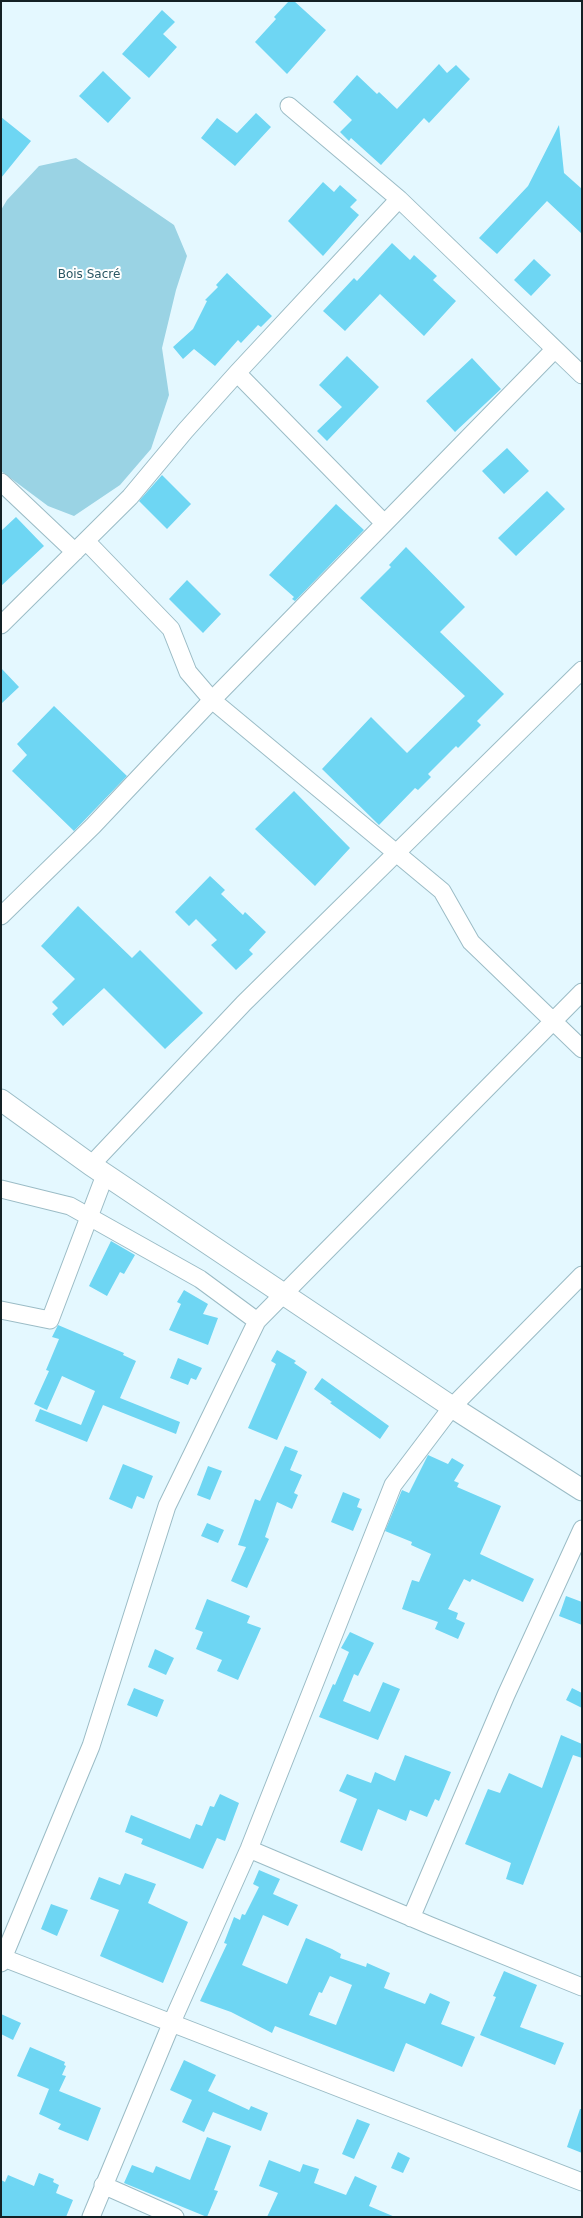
<!DOCTYPE html>
<meta charset="utf-8">
<style>
body{margin:0}
#map{position:relative;width:583px;height:2218px;overflow:hidden;background:#e4f8ff;font-family:"DejaVu Sans",sans-serif}
canvas{display:block}
.frame{position:absolute;inset:0;border:2px solid #142125;pointer-events:none}
</style>
<div id="map">
<canvas width="583" height="2218"></canvas>
<div class="frame"></div>
</div>
<script>
const ctx = document.querySelector('canvas').getContext('2d');
ctx.lineJoin = 'round';
function fillPath(path, color) { ctx.fillStyle = color; ctx.fill(path, 'evenodd'); }
function stroke(path, color, width, dash) { ctx.strokeStyle = color; ctx.lineWidth = width; ctx.lineCap = dash ? 'butt' : 'round'; ctx.setLineDash(dash || []); ctx.stroke(path); }
function write(font, color, halo, rows, align = 'center') {
  ctx.font = font + ' "DejaVu Sans",sans-serif'; ctx.lineWidth = 4; ctx.setLineDash([]); ctx.textBaseline = 'middle'; ctx.strokeStyle = halo; ctx.fillStyle = color; for (const [text, x, y, turn = 0] of rows) {
    ctx.save(); ctx.translate(x, y); ctx.rotate((+turn || 0) * Math.PI / 180); ctx.textAlign = isNaN(turn) ? turn : align; if (halo) ctx.strokeText(text, 0, 0); ctx.fillText(text, 0, 0); ctx.restore();
  }
}
const green = new Path2D(`
 M76 158 174 225 187 256 176 290 162 348 169 395 151 449 120 485 74 516 48 506 1 471V210L7 200 39 166Z`);
const building = new Path2D(`
 M289 1H294L326 30 287 74 255 42 276 19 274 17Z
 M162 10 175 22 163 34 177 47 149 78 122 54Z
 M439 64 447 73 456 65 470 79 429 123 424 118 381 165 351 138 349 141 340 132 352 120 333 102 357 75 377 94 379 92 397 109Z
 M103 71 131 98 108 123 79 96Z
 M256 113 271 127 235 166 201 138 217 118 237 133Z
 M1 117 31 141 1 178Z
 M559 125 564 173 582 189V234L547 201 497 254 479 238 528 186Z
 M323 182 334 192 340 185 357 200 350 207 359 215 323 256 288 221Z
 M392 243 410 260 414 255 437 276 433 280 456 301 424 336 380 294 345 331 323 311 354 278 357 281Z
 M534 259 551 275 531 296 514 280Z
 M227 273 272 316 261 327 258 325 241 343 238 340 215 366 194 349 183 359 173 347 193 329 207 301 205 300 218 287 216 285Z
 M347 356 379 387 327 441 317 431 342 407 319 385Z
 M472 358 501 389 455 432 426 401Z
 M507 448 529 471 504 494 482 471Z
 M162 475 191 504 167 529 139 501Z
 M547 491 565 509 516 556 498 538Z
 M336 504 364 530 295 601 292 599 294 597 269 575Z
 M16 517 44 546 1 586V531Z
 M406 547 465 607 440 632 504 694 477 721 481 725 458 748 456 746 428 774 431 777 418 790 415 788 379 825 322 769 371 717 407 753 465 696 360 598 391 567 389 565Z
 M187 580 221 614 203 633 169 599Z
 M1 668 19 687 1 704Z
 M54 706 127 776 74 831 12 771 27 755 17 744Z
 M294 791 350 848 315 886 255 829Z
 M210 876 225 890 221 894 243 915 245 912 266 932 249 950 253 954 236 970 211 945 217 940 196 919 189 926 175 912Z
 M78 906 132 958 140 950 203 1013 165 1049 104 988 63 1026 52 1014 58 1008 52 1002 75 979 41 946Z
 M111 1241 135 1255 124 1274 120 1272 107 1296 89 1286Z
 M184 1290 208 1304 203 1314 218 1318 208 1345 169 1330 181 1304 177 1302Z
 M58 1325 124 1353 123 1355 136 1361 120 1398 180 1422 176 1434 103 1405 87 1442 35 1421 40 1409 81 1425 95 1391 62 1376 47 1410 34 1404 49 1371 46 1370 59 1339 52 1337Z
 M277 1350 296 1361 294 1363 307 1372 277 1440 248 1428 276 1364 271 1361Z
 M178 1358 202 1368 196 1380 191 1378 188 1385 170 1378Z
 M322 1378 389 1426 380 1439 330 1403 332 1402 314 1389Z
 M285 1446 298 1451 290 1470 302 1475 294 1493 298 1495 292 1509 277 1502 265 1537 269 1539 247 1588 231 1581 246 1547 238 1545 255 1499 260 1501Z
 M428 1455 448 1464 452 1458 464 1465 454 1481 459 1483 457 1487 501 1506 480 1554 534 1579 523 1602 472 1579 470 1582 464 1579 448 1609 458 1613 456 1619 465 1623 458 1639 435 1629 438 1622 402 1609 412 1580 419 1582 431 1554 411 1545 412 1542 385 1531 402 1490 409 1493Z
 M123 1464 153 1476 144 1499 137 1496 132 1509 109 1499Z
 M208 1466 222 1471 210 1500 197 1495Z
 M343 1492 360 1499 357 1507 362 1509 353 1531 331 1522Z
 M207 1523 224 1530 218 1543 201 1536Z
 M566 1596 582 1602V1625L559 1616Z
 M207 1599 250 1616 247 1623 261 1628 238 1680 217 1671 222 1660 196 1649 203 1632 195 1629Z
 M350 1632 374 1643 358 1676 354 1674 343 1701 370 1712 383 1682 400 1689 378 1740 319 1717 333 1684 335 1685 349 1652 341 1648Z
 M155 1649 174 1658 166 1675 148 1667Z
 M134 1688 164 1700 157 1717 127 1705Z
 M572 1688 582 1693V1708L566 1700Z
 M561 1735 582 1744V1758L573 1755 523 1885 506 1879 511 1863 465 1844 488 1789 500 1793 509 1773 542 1788Z
 M405 1755 451 1772 439 1801 435 1799 427 1817 410 1810 406 1821 378 1809 362 1851 340 1842 357 1799 339 1791 347 1774 371 1783 375 1772 395 1781Z
 M220 1794 239 1803 225 1841 217 1838 203 1869 141 1844 143 1839 125 1832 131 1815 190 1839 196 1824 202 1826 210 1806 214 1807Z
 M259 1870 280 1879 273 1894 298 1905 288 1926 263 1915 242 1965 287 1984 306 1938 332 1949 341 1954 340 1958 366 1967 367 1963 390 1973 384 1988 425 2004 430 1993 450 2002 441 2024 475 2037 462 2067 406 2043 394 2072 275 2026 272 2033 231 2012 200 2001 227 1944 224 1943 234 1917 240 1920 242 1914 245 1915 259 1887 253 1884ZM330 1976 352 1985 336 2025 309 2015 319 1992 322 1993Z
 M125 1873 156 1884 148 1903 188 1922 163 1983 100 1956 119 1910 90 1899 99 1877 120 1885Z
 M51 1904 68 1910 57 1936 41 1929Z
 M504 1971 537 1985 520 2027 564 2043 555 2065 480 2035 496 1997 493 1996Z
 M1 2014 21 2023 13 2040 1 2034Z
 M30 2047 65 2062 64 2065 66 2066 62 2075 66 2076 59 2091 101 2108 88 2141 58 2129 61 2124 39 2114 49 2089 17 2076Z
 M184 2060 216 2075 208 2091 249 2110 251 2106 268 2113 261 2131 213 2112 204 2132 182 2122 192 2100 170 2090Z
 M580 2109H582V2153L567 2147Z
 M357 2119 370 2124 354 2159 342 2154Z
 M207 2137 231 2146 214 2190 218 2191 207 2217 124 2183 132 2165 153 2173 156 2166 190 2180Z
 M398 2152 410 2158 403 2173 391 2168Z
 M269 2160 300 2172 303 2164 319 2169 314 2183 346 2195 355 2176 377 2186 369 2206 395 2217H267L278 2193 259 2186Z
 M39 2173 54 2179 53 2182 59 2185 56 2193 73 2200 66 2217H1V2180L5 2182 8 2175 34 2186Z`);
const minor = new Path2D(`
 M289 106 399 199 582 375
 M237 373 384 523
 M1 482 75 552
 M86 541 171 629 188 672 212 700 442 891 471 942 582 1049
 M1 625 130 497 185 431 237 373 399 199
 M1 916 93 826 212 700 555 349
 M91 1165 244 1003 582 670
 M1 1189 70 1206 200 1279 257 1321
 M1 1310 50 1320 105 1175
 M249 1849 431 1926 582 1987
 M411 1918 506 1695 582 1529
 M1 1957 582 2182
 M1 1963 91 1746 167 1506 257 1321 582 992
 M103 2185 175 2217
 M91 2217 172 2022 249 1849 393 1485 452 1407 582 1275`);
const major = new Path2D(`
 M1 1100 91 1165 452 1407 582 1490`);
const parkNames = [
 ["Bois Sacré",89,275]
];
fillPath(green, '#9ad3e4');
fillPath(building, '#6ed6f3');
stroke(minor, '#9bbcc6', 19);
stroke(major, '#9bbcc6', 23);
stroke(minor, '#fff', 17);
stroke(major, '#fff', 21);
write('12px', '#2a5764', '#fff', parkNames);
</script>
